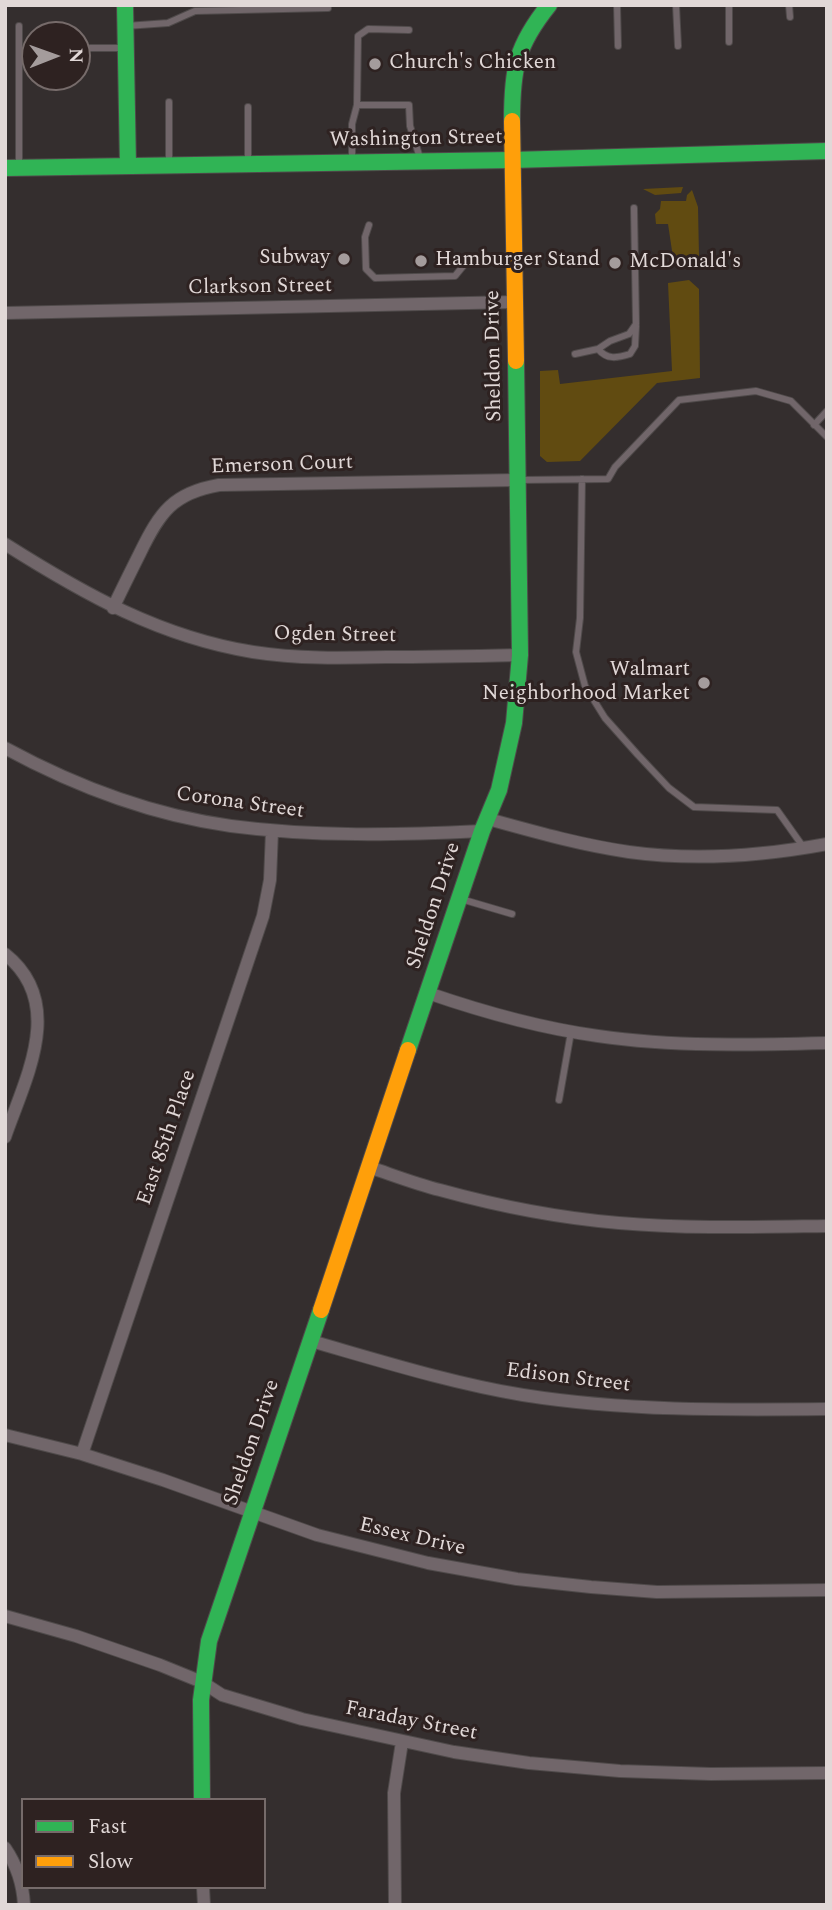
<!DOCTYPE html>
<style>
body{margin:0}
#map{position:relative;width:832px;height:1910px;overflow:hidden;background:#342e2e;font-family:Spectral,serif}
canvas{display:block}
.frame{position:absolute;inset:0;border:7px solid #e1d8d7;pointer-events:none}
.legend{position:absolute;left:21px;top:1798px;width:245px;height:91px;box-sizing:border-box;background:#2e2221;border:2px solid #766b6a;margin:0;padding:9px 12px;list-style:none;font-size:21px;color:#e1d8d7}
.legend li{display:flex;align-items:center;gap:14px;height:35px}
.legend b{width:35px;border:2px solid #766b6a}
.north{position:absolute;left:21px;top:21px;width:70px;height:70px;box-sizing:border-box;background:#2e2221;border:2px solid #766b6a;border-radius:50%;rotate:89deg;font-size:19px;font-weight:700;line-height:28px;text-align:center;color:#e1d8d7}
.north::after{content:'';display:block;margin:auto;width:24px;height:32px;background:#a49c9c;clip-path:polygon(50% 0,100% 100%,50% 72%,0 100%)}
</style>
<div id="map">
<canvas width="832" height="1910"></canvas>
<div class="frame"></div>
<ul class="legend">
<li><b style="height:9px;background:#30b455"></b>Fast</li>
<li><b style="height:9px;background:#ff9f0a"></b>Slow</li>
</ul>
<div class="north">N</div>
</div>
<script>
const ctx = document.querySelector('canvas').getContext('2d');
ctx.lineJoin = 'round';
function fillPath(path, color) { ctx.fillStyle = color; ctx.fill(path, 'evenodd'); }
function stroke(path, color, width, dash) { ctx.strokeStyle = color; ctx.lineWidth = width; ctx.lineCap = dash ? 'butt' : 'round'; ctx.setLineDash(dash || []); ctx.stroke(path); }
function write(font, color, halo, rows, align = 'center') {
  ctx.font = font + ' Spectral,serif'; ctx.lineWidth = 6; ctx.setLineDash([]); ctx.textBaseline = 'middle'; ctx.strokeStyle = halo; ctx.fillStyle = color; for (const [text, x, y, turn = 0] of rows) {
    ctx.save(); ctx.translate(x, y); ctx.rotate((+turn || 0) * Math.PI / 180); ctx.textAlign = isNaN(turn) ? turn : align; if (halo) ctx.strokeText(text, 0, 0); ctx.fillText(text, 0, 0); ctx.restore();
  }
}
const green = new Path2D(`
 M683 187 681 193 655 195 643 189Z
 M692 190 698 207 699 256 689 265 674 264 668 224H656L655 214 660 209 661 201H686L687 195Z
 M689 280 699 289 700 378 657 383 580 461 547 462 540 456V371L558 370 560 384 672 371 668 283Z`);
const lane = new Path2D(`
 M617 5 618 46
 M676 5 678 46
 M789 5 790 17
 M126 26 168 23 195 11 328 8
 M729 42V5
 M90 48H123
 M357 105H409L410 126 420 158
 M248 107V161
 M352 162V124L357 105 358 36 368 29 409 30
 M169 164V102
 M19 165V26
 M369 225 365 237 366 269 375 278 455 276 464 265
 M598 349C607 360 617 358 630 354L635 346 636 326
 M575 354 598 349 610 341 629 334 636 324 634 208
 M814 425 827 411
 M582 479 580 618 576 652 585 686 605 718 638 755 669 788 694 807 777 810 804 848
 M519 480 608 479 615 467 679 400 756 391 791 401 827 437
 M461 899 512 914
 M559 1100 571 1032`);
const street = new Path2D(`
 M5 313 515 302
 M5 544C84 594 160 637 253 652 298 659 342 658 387 657 431 657 476 656 520 655
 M113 608C122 589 131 571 140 553 160 512 173 493 219 485L517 480
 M5 748C75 786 152 815 231 826 314 837 398 835 482 831
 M488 819C535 832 581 845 629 852 695 861 762 856 827 844
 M5 954C67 1003 25 1079 5 1137
 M428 993C483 1012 540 1028 598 1036 674 1047 750 1045 827 1043
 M369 1167C393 1175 416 1184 440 1190 498 1206 559 1218 619 1223 688 1229 757 1227 827 1226
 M311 1341C381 1361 451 1383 523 1395 624 1411 725 1410 827 1409
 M5 1435 82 1454 163 1480 317 1535 428 1563 517 1579 591 1587 657 1592 827 1590
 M82 1454 263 916 270 880 272 831
 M5 1616 76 1636 160 1665 202 1682 222 1695 302 1719 454 1752 529 1763 620 1771 711 1774 827 1773
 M5 1848C16 1864 23 1885 24 1905
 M203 1887 204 1905
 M395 1905 394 1793 402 1742`);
const fast = new Path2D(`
 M125 5 128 166
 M512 121C512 69 516 46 549 5
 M5 168 512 160 827 151
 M408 1050 482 831 499 790 514 723 520 655 516 361
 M202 1800 201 1700 209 1641 321 1310`);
const slow = new Path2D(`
 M512 121 516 361
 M321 1310 408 1050`);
const markers = [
 [375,64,7,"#a49c9c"],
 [344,259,7,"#a49c9c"],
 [421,261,7,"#a49c9c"],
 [615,263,7,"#a49c9c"],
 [704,683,7,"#a49c9c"]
];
const poiNames = [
 ["Church's Chicken",389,64],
 ["Subway",330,259,"right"],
 ["Hamburger Stand",435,261],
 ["McDonald's",629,263],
 ["Walmart",690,671,"right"],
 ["Neighborhood Market",690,695,"right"]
];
const streetNames = [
 ["Washington Street",416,140,-1],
 ["Clarkson Street",260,288,-1],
 ["Sheldon Drive",495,356,-91],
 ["Emerson Court",282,466,-2],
 ["Ogden Street",335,636,1],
 ["Corona Street",240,804,8],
 ["Sheldon Drive",435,906,-72],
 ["East 85th Place",168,1138,-71],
 ["Edison Street",568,1379,7],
 ["Sheldon Drive",253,1443,-71],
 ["Essex Drive",412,1538,13],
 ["Faraday Street",411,1722,11]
];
fillPath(green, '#614b11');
stroke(lane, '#4f4a4a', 8);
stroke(street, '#4f4a4a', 14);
stroke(fast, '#4f4a4a', 18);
stroke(slow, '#4f4a4a', 18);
stroke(lane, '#71666a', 6);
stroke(street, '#71666a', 12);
stroke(fast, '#30b455', 16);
stroke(slow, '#ff9f0a', 16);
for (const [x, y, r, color] of markers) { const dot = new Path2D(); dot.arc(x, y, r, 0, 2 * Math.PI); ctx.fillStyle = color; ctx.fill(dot); stroke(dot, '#2e2221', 2.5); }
write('21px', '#e1d8d7', '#2e2221', poiNames, 'left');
write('21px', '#e1d8d7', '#2e2221', streetNames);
</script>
